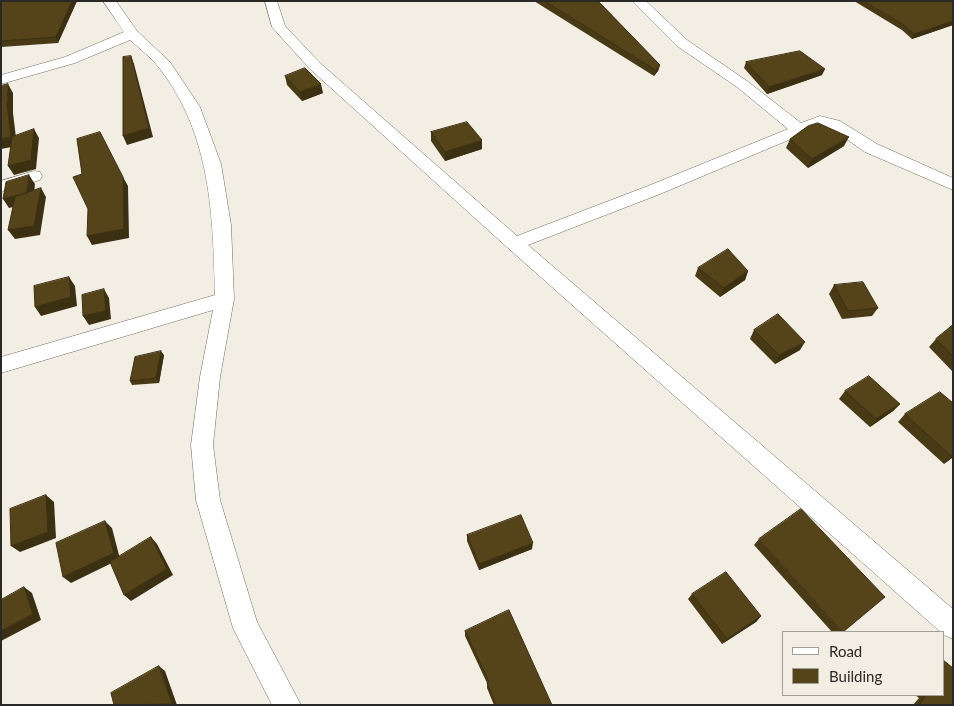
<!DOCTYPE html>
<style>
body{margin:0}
#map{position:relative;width:954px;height:706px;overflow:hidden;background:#f3eee4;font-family:Lato,sans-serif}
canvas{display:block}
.frame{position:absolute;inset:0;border:2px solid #2a2925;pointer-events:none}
.legend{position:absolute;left:782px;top:631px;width:162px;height:65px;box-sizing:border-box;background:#f3eee4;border:1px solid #a39f98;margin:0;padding:6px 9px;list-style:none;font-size:15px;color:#2a2925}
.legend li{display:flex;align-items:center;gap:10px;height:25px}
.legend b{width:25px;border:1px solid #a39f98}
</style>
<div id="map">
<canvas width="954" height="706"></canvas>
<div class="frame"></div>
<ul class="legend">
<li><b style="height:6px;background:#fff"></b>Road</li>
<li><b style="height:14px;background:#55441a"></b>Building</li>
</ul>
</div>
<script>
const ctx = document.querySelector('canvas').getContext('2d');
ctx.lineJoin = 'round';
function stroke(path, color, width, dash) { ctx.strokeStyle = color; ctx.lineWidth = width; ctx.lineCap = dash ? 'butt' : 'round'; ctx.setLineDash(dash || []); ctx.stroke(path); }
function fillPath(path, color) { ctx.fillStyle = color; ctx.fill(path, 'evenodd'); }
const street = new Path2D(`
 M103 1H116L137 31 170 62 200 107 221 164 231 225 234 299 220 377 213 445 220 500 257 622 301 705H272L233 628 196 500 191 445 200 377 213 310 1 373V357L215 295C213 215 211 135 160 69 152 58 140 49 130 40L75 63 1 84V75L65 57 124 32Z
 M265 1H277L285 26 320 63 517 236 648 186 788 129 737 87 677 46 632 1H646L687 40 747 81 801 123 820 116 840 121 877 144 953 178V190L865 152 835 131 822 126 660 194 528 245 953 609V639L944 635 508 248 310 69 272 27Z
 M34 171 40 172 42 176 40 180 1 192V181Z`);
const wall = new Path2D(`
 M1 1H77L58 43 1 47Z
 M534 1H598L660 65 658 71 654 76Z
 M854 1H953V25L912 39 902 30Z
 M746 62 822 75 767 94 744 68Z
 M285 76 323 93 302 101 287 85Z
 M431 132 482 149 445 161 431 141Z
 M790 139 844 146 808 168 786 148Z
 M698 268 748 271 745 280 720 297 695 276Z
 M834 285 878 308 872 316 842 319 829 294Z
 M953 325V372L929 347 936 339Z
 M754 330 800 350 775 364 750 339Z
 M164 355 159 383 132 385 130 381Z
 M845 391 900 404 893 411 870 427 839 399Z
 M953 403V459L952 458 944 464 898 422 905 414Z
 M467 535 532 549 479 570 467 541Z
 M759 539 843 632H832L754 545Z
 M692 594 761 616 756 622 722 644 688 599Z
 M465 631 552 705H494L487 688V683L465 636Z
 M915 695H943L953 705H913L919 698Z`);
const shadedWall = new Path2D(`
 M72 1H77L58 43 56 37Z
 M953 21V25L912 39 914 34Z
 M131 56 134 64 153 137 127 145 123 136Z
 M660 65 658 71 654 76 656 70Z
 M825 69 822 75 767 94 769 87Z
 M8 84 13 93V113L17 146 1 149V139L7 104Z
 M321 84 323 93 302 101 300 92Z
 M34 129 39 138 36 169 14 175 8 166Z
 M849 137 844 146 808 168 812 159Z
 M482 140V149L445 161V152Z
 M29 175 35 184 33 202 9 208 3 199Z
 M123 177 128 186 129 238 92 245 87 236Z
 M41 188 46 197 40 235 15 239 8 230Z
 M748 271 745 280 720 297 724 288Z
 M69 277 75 286 77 306 41 316 35 307Z
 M104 289 109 298 111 319 89 325 83 316Z
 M805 342 800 350 775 364 779 355Z
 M161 351 164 355 159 383 156 378Z
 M900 404 893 411 870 427 876 419Z
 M953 455V457L944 464Z
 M46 495 54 502 56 538 20 552 11 546Z
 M105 521 112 528 120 559 71 583 63 577Z
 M151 537 157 544 173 575 131 601 124 595Z
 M533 543 532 549 479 570V564Z
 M24 587 32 593 41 620 1 641V631Z
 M761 616 756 622 722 644 727 639Z
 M159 666 165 671 177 705H172Z`);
const building = new Path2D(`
 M1 1H72L56 37 1 41Z
 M545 1H598L660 65 656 70Z
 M864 1H953V21L914 34 904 25Z
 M800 51 825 69 769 87 746 62Z
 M131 56 149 128 123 136V57Z
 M305 68 321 84 300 92 285 76Z
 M8 84 7 104 11 137 1 139V86Z
 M467 122 482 140 445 152 431 132Z
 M818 123 849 137 812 159 790 139 808 126Z
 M34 129 31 160 8 166 12 137Z
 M100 132 123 177 124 229 87 236 88 209 73 177 82 174 77 139Z
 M29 175 27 193 3 199 6 182Z
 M41 188 34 226 8 230 15 197Z
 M728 249 748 271 724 288 698 268Z
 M69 277 71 297 35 307 34 286Z
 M863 282 878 308 848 311 834 285Z
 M104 289 106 311 83 316 82 295Z
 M778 314 805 342 779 355 754 330Z
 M953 325V356L936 339Z
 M161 351 156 378 130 381 135 357Z
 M869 376 900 404 876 419 845 391Z
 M940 392 953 403V455L951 456 905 414Z
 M46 495 48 532 11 546 10 509Z
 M801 509 885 597 843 632 759 539Z
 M521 515 533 543 479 564 467 535Z
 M105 521 114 553 63 577 56 543Z
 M151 537 167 569 124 595 110 562Z
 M726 572 761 616 727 639 692 594Z
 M24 587 33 614 1 631V600Z
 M509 610 552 705H496L487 683 489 682 465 631Z
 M943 660 953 668V705H919L926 695H943Z
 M159 666 172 704 114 705 111 693Z`);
stroke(street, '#6f6b62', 1);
fillPath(street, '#fff');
fillPath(wall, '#493a16');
fillPath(shadedWall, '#3c3012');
fillPath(building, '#55441a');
stroke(building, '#3c3012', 1);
</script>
